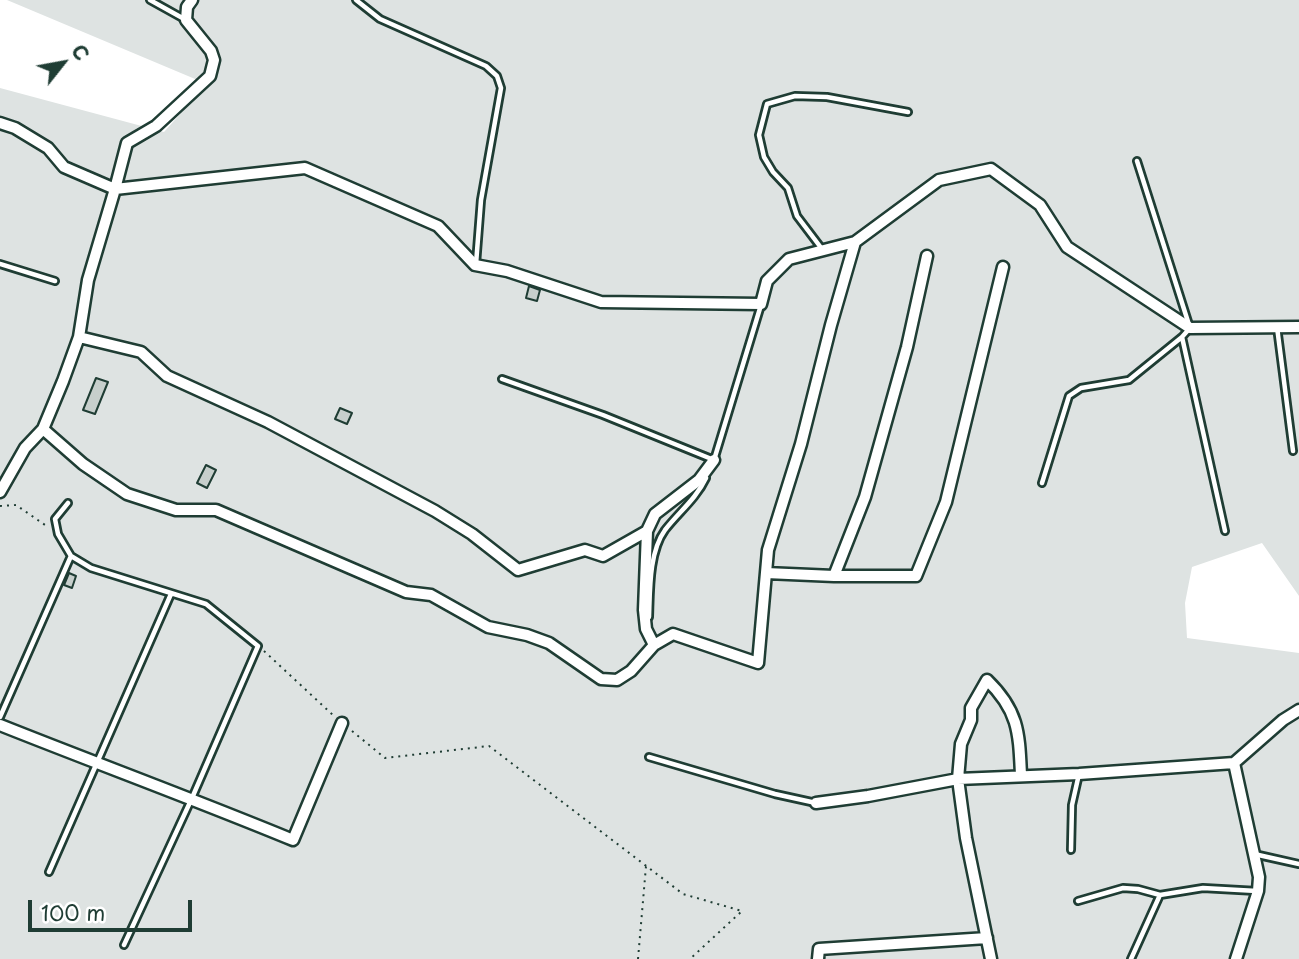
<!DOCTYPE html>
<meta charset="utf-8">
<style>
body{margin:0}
#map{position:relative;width:1299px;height:959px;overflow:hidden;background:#fff;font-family:"Playpen Sans",sans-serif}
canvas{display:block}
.north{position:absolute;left:28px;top:28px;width:70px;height:70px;-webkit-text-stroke:5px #fff;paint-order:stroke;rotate:59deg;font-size:19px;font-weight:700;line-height:28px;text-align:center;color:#1f3d34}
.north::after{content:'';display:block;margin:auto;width:24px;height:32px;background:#1f3d34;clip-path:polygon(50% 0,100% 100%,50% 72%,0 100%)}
.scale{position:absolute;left:28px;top:900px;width:164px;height:32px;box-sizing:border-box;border:4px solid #1f3d34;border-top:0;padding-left:9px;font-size:21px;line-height:24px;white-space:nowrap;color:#1f3d34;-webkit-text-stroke:5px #fff;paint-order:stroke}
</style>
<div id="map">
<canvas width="1299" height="959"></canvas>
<div class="north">С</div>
<div class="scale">100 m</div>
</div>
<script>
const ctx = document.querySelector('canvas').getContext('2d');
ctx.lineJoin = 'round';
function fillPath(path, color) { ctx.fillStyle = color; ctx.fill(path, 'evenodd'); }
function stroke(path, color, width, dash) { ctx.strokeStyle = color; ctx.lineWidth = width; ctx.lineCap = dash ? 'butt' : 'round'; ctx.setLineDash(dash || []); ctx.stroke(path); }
const green = new Path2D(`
 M7 0H1299V596L1262 543 1192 567 1185 603 1187 638 1299 653V959H0V88L164 132 207 84Z`);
const building = new Path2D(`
 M529 286 540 290 537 301 526 298Z
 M96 378 108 382 95 414 83 410Z
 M340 408 352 413 347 424 335 419Z
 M206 465 216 470 207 488 197 483Z
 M69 573 76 576 72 588 64 585Z`);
const path = new Path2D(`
 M0 506 16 505 48 527
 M264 651 334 716
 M352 731 385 758 489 746 683 894 742 911 690 959
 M638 959 646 866`);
const lane = new Path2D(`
 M150 0 186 20
 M356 0 380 19 486 66 497 76 501 88 481 200 476 264
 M1137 161 1190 328 1182 337 1225 531
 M822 249 797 216 788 188 773 172 764 157 759 135 767 104 795 96 827 97 908 112
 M0 264 55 281
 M1277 327 1293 451
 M502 379 603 415 714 460 761 305
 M1042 483 1069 396 1081 388 1129 380 1182 337
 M68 503 55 519 58 534 71 556 91 568 206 604 258 646 192 798 124 945
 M649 617C650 590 649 552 665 530 679 512 696 499 706 478
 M0 717 71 556
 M649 757 775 794 816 803
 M1071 850 1072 805 1079 774
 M1254 854 1299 864
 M49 872 171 594
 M1078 901 1123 888 1138 889 1160 895 1203 888 1257 891
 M1131 959 1160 895`);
const street = new Path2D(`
 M192 0 187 7 186 20 211 51 214 60 210 76 156 126 127 143 115 189 305 168 438 226 475 265 507 271 601 302 761 304 767 281 789 259 855 242 939 180 991 169 1040 205 1067 247 1190 328 1299 327
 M0 123 15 128 48 148 64 167 115 189 88 280 79 337 63 381 43 429 25 448 0 492
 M79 337 141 352 167 376 268 422 435 511 472 534 518 570 585 550 603 556 647 531
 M43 429 83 464 127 494 176 510H216L406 592 431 595 488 627 527 635 549 643 601 679 617 680 631 671 654 645 673 634 758 663 768 550 801 444 831 325 855 242
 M766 573 834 576H916L946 502 1003 267
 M834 576 865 497 907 347 927 256
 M654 645 646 629 644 610 647 531 655 514 699 480 714 460
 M0 725C98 764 196 800 293 840L342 723
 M816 803 868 796 958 779 1079 774 1234 763
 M818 959 819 949 987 938
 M991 959 966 838 958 779 961 744 971 720V708L987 680C1019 711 1019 733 1021 775
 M1236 959 1258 891 1259 877 1234 763 1283 720 1299 710`);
fillPath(green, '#dee3e2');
fillPath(building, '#c7cfcc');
stroke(building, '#1f3d34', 2);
stroke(lane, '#1f3d34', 10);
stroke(street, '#1f3d34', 15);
stroke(path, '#1f3d34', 2, [2, 5]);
stroke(lane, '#fff', 4.5);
stroke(street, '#fff', 10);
</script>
